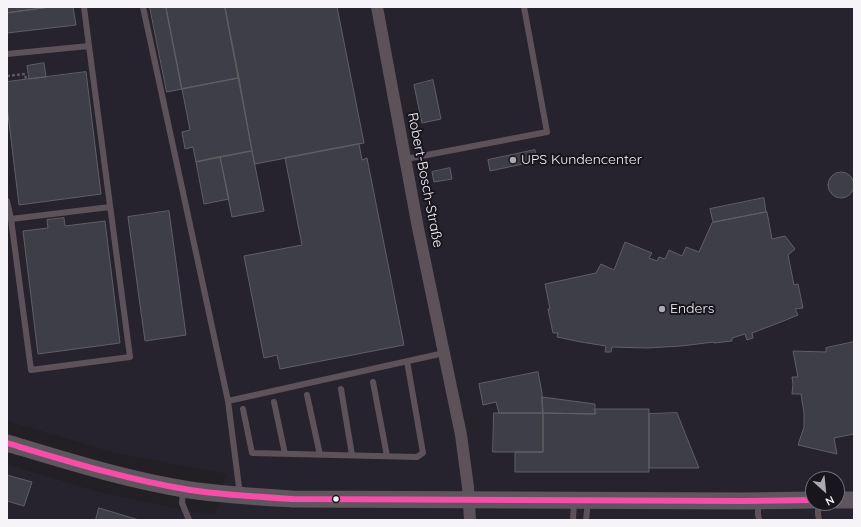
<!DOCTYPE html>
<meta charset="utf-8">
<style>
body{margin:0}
#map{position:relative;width:861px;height:527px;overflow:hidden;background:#222024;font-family:Quicksand,sans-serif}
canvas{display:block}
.frame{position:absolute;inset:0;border:8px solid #f6f4f9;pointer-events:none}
.north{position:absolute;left:805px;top:471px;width:40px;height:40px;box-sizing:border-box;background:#18151d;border:1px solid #716e75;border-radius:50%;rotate:153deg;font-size:11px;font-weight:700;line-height:16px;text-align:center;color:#f6f4f9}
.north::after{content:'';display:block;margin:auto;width:14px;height:18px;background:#acaaae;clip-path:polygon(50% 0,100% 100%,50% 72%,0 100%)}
</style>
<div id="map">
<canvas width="861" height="527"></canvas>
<div class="frame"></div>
<div class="north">N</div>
</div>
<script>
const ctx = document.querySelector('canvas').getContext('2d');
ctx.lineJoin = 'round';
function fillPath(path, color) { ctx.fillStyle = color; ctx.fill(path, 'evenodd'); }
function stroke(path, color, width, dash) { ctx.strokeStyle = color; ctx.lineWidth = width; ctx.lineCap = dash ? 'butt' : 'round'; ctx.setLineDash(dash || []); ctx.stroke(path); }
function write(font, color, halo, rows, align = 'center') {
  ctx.font = font + ' Quicksand,sans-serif'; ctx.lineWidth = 4; ctx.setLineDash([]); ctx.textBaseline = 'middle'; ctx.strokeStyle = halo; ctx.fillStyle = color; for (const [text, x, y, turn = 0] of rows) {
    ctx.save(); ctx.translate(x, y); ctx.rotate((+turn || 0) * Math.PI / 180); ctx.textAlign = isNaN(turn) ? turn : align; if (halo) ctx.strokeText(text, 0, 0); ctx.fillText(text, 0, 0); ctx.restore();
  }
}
const built = new Path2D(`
 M7 7H854V520H7V464L99 492 199 513 215 514 226 474 115 453 7 421ZM813 479H837V503H813Z`);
const building = new Path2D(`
 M7 7H50L7 13Z
 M50 7H73L76 25 7 33V13Z
 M150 7H166L182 89 167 92Z
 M166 7H225L239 78 182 89Z
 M225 7H337L364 143 255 164Z
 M44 63 46 77 29 79 27 66Z
 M86 72 101 194 19 205 7 106V82Z
 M239 78 252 151 196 162 193 147 185 149 182 132 190 130 182 89Z
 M433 80 441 119 422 123 414 85Z
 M359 144 362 160 367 158 404 345 280 369 277 355 264 358 244 256 302 245 285 158Z
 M535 150 537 161 490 171 488 160Z
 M252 151 264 211 232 217 220 157Z
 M220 157 229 199 204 204 196 162Z
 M450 168 452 179 434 182 432 172Z
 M828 185a13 13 0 1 1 26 0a13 13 0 1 1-26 0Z
 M764 198 766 212 713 222 710 209Z
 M169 211 186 335 145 341 128 217Z
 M767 212 772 239 785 236 795 249 788 255 794 285 798 284 803 308 795 309 798 315 781 322 752 333 753 338 747 340 745 334 732 338V341L714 343V342L681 346 647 348 612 347 611 352H605L606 346 581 342 557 337 558 333H553L548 309H550L545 284 596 273 601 264 614 270 625 242 652 253 649 258 657 261 659 257 665 259 669 250 682 256 686 247 699 252 712 223Z
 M64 218 65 226 105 221 120 343 38 354 23 231 48 228 47 220Z
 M854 342V434L834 438 837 454 798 445 804 427V413L801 394H792L793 384 792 377H798L793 351 826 352V348Z
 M538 372 542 393 543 413H499L496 402 483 405 479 384Z
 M542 397 595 404V414L543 413Z
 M595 409H649V472H515V452H543V413L595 414Z
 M494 413H543V452H493Z
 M677 413 699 468H649V414Z
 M7 475 32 482 24 506 7 501Z
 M99 508 139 520H96Z`);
const path = new Path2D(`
 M7 76 25 74 26 79`);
const service = new Path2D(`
 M84 7 89 46
 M143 7 228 401 444 353
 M7 54 89 46 130 357 31 370 11 219 110 207
 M406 159 547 132 524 7
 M7 201 11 219
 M373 382 387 456
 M341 389 352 455
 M307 395 320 455
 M228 401 240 495
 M274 402 285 454
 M243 409 252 453 417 457 423 453 407 361
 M183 490 182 503 189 520
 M758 502V514L759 520
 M818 503V514L819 520
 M573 520 574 502
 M586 520 588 502`);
const minor = new Path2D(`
 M377 7 418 228 461 435 468 487 470 520`);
const secondary = new Path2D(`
 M7 443C67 461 127 480 190 490 224 495 259 497 293 499L744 501 813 500
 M837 500H854`);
const bus1 = new Path2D(`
 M7 443C67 461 128 480 190 490 224 495 259 497 293 499L744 501 813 500`);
const markers = [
 [513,160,4,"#acaaae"],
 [662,309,4,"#acaaae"],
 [336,499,3.5,"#f6f4f9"]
];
const poiNames = [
 ["UPS Kundencenter",521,160],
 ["Enders",670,309]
];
const streetNames = [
 ["Robert-Bosch-Straße",425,180,79]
];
fillPath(built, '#26222e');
fillPath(building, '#3d3e48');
stroke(building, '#605f63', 1);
stroke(path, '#5e585e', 2.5, [3, 2]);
stroke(service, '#5d525a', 6);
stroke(minor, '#5d525a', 12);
stroke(secondary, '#5e555e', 17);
stroke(bus1, '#f54da8', 6);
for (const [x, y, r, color] of markers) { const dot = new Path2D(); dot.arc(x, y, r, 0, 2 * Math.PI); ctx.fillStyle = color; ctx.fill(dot); stroke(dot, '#18151d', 1.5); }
write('14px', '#f6f4f9', '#18151d', poiNames, 'left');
write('14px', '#f6f4f9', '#18151d', streetNames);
</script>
